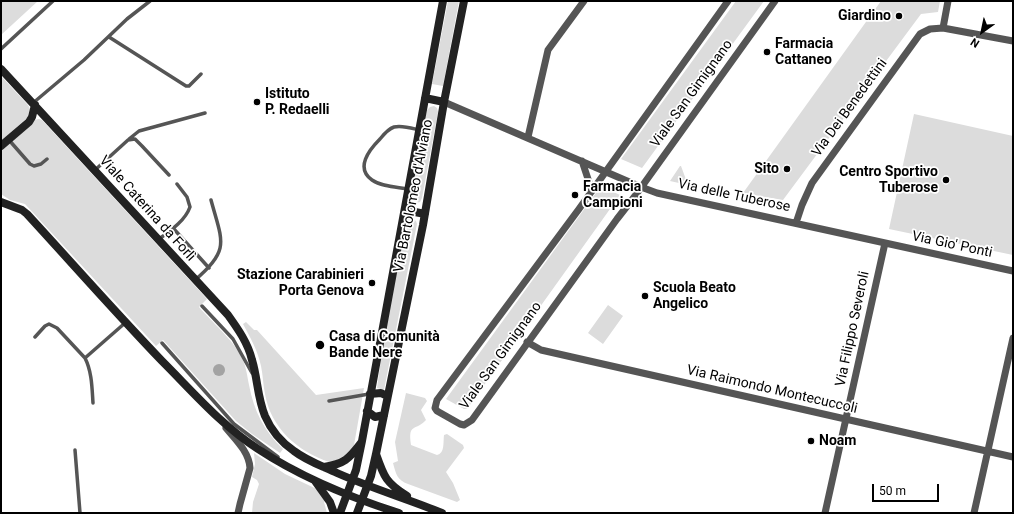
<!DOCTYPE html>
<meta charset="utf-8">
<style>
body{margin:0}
#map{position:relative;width:1014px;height:514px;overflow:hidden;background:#fff;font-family:Roboto,sans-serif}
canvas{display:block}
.frame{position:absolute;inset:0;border:2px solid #000;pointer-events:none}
.north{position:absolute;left:962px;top:12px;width:40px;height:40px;-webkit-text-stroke:3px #fff;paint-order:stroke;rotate:213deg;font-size:11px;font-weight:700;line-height:16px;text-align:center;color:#000}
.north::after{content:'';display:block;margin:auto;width:14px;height:18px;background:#000;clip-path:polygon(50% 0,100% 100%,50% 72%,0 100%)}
.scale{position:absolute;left:872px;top:484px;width:67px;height:18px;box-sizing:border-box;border:2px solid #000;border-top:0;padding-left:5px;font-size:12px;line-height:14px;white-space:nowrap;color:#000;-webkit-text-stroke:3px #fff;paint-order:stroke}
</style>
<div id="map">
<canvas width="1014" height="514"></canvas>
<div class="frame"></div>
<div class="north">N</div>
<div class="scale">50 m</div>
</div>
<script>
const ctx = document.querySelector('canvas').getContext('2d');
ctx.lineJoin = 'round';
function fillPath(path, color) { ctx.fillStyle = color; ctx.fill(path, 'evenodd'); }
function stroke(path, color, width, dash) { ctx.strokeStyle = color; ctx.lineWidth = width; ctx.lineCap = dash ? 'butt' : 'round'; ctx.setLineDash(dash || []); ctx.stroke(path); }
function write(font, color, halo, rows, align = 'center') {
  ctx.font = font + ' Roboto,sans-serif'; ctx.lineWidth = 3.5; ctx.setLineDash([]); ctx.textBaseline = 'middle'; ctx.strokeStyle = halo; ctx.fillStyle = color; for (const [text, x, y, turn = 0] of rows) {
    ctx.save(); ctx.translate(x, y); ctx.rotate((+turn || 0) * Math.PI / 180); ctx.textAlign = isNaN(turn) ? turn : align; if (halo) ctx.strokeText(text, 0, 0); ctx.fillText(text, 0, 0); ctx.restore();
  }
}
const green = new Path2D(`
 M1 1H38L1 35Z
 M448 1H459L443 86 432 84Z
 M736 1H764L642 168 621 159Z
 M881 1H940L938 12 921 14 783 200 743 193Z
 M1 76 28 105 30 109 27 118 1 141Z
 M434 106 437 108 438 112 422 198 420 202 416 203 412 200 411 196 427 110 430 107Z
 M914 114 1013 136V255L889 229Z
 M39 119 42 120 207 299 199 307C211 321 233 340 241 356 246 365 247 375 249 385 254 411 264 431 283 449L280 453 252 434 236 421 163 340 156 346 25 204 10 200 1 194V150L34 120Z
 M680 166H681L688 185 670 181Z
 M601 186 620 195 467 409H464L446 399Z
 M412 218 416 221 417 224 384 390 377 388 384 338 406 223 408 219Z
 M608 305 623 316 603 344 588 333Z
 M246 322 254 330H257L316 395 364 388 353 451 333 462H329C297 451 271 428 265 394 263 385 263 375 261 366 258 351 250 337 243 324Z
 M406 393 425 398 427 401 421 410 426 420C415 432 408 422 411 445L437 455C445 453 443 443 444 435L447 434 463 445 464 448 446 472 453 483 460 500 457 502 408 484C397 480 396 474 393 463L398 461 395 442Z
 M254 453 285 474 323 492 327 499 324 502 327 513H252L253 502 259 484 257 480 252 477 255 464Z`);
const water = new Path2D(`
 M213 370a6 6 0 1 1 12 0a6 6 0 1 1-12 0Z`);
const lane = new Path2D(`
 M109 37 186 86H189L201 74
 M1 49 53 1
 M33 103 84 60 127 19 150 1
 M129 139 139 131 205 113
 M9 140 30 164 34 166 41 164 47 159
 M95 170 128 140 135 139 142 146 169 175
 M408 189C397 187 382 187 372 180 355 168 369 150 380 139 384 134 388 129 394 127 402 125 411 128 419 130
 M173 228 209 268
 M159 239C170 231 185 221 190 207L187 197 177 184
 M195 280C231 250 222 241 211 200
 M202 306 233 339 252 373
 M35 337 45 326 49 324 57 328 85 358
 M162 343 234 424 278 457
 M329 401 369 394
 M93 403C92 388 92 372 85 358L125 323
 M75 450 80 513`);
const street = new Path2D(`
 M728 1 579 209 437 400 435 408 437 411 460 424 464 425 472 420 617 219 635 196 775 1
 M943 28 948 1
 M444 102 641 187 657 193 1013 271
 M528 137 548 50 584 1
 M582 161 592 191
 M796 223 802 205 812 183 920 34 930 29 943 28 1013 41
 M527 342 541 350 1013 457
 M226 428C236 440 249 452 250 468L240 504 238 513
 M825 513 885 243
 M974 513 1013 338`);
const secondary = new Path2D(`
 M1 69 228 315C238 329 248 343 252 360 258 380 257 396 265 416 271 430 281 442 294 451 307 461 322 466 337 473 371 488 407 499 442 513
 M425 98 444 102
 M1 146 29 122 32 117 35 105
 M1 202 22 210 27 214C72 263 116 313 162 361 193 392 221 425 258 449 299 476 352 498 399 513
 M405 210 425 214
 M370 394 381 393 387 396
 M367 411 375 417 384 415
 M376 454C384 477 386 483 407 496
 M324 467C344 464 349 459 361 443
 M315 481 330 502 334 513
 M340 513 356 470 362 441 443 1
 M357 513 371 476 376 454 423 225 444 102 464 1`);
const markers = [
 [899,16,4,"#000"],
 [767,52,4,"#000"],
 [257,102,4,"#000"],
 [787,169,4,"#000"],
 [946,180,4,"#000"],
 [575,195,4,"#000"],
 [372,283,4,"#000"],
 [645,296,4,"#000"],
 [320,345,5,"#000"],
 [811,441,4,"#000"]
];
const poiNames = [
 ["Giardino",891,16,"right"],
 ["Farmacia",775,44],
 ["Cattaneo",775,60],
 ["Istituto",265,94],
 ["P. Redaelli",265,110],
 ["Sito",779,169,"right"],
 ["Centro Sportivo",938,172,"right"],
 ["Tuberose",938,188,"right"],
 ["Farmacia",583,187],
 ["Campioni",583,203],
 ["Stazione Carabinieri",364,275,"right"],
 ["Porta Genova",364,291,"right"],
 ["Scuola Beato",653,288],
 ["Angelico",653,304],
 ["Casa di Comunità",329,337],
 ["Bande Nere",329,353],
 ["Noam",819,441]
];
const streetNames = [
 ["Viale San Gimignano",692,94,-54],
 ["Via Dei Benedettini",850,108,-54],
 ["Via Bartolomeo d'Alviano",414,196,-79],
 ["Via delle Tuberose",734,196,12],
 ["Viale Caterina da Forlì",147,209,48],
 ["Via Gio' Ponti",952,245,12],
 ["Via Filippo Severoli",853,329,-78],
 ["Viale San Gimignano",501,356,-54],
 ["Via Raimondo Montecuccoli",772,390,13]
];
fillPath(green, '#dcdcdc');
fillPath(water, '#a3a3a3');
stroke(lane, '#555', 3.5);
stroke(street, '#555', 7);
stroke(secondary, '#222', 8);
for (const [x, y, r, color] of markers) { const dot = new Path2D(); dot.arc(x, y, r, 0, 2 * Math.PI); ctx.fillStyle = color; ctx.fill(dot); stroke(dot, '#fff', 1.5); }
write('bold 14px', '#000', '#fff', poiNames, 'left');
write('14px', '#000', '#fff', streetNames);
</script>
